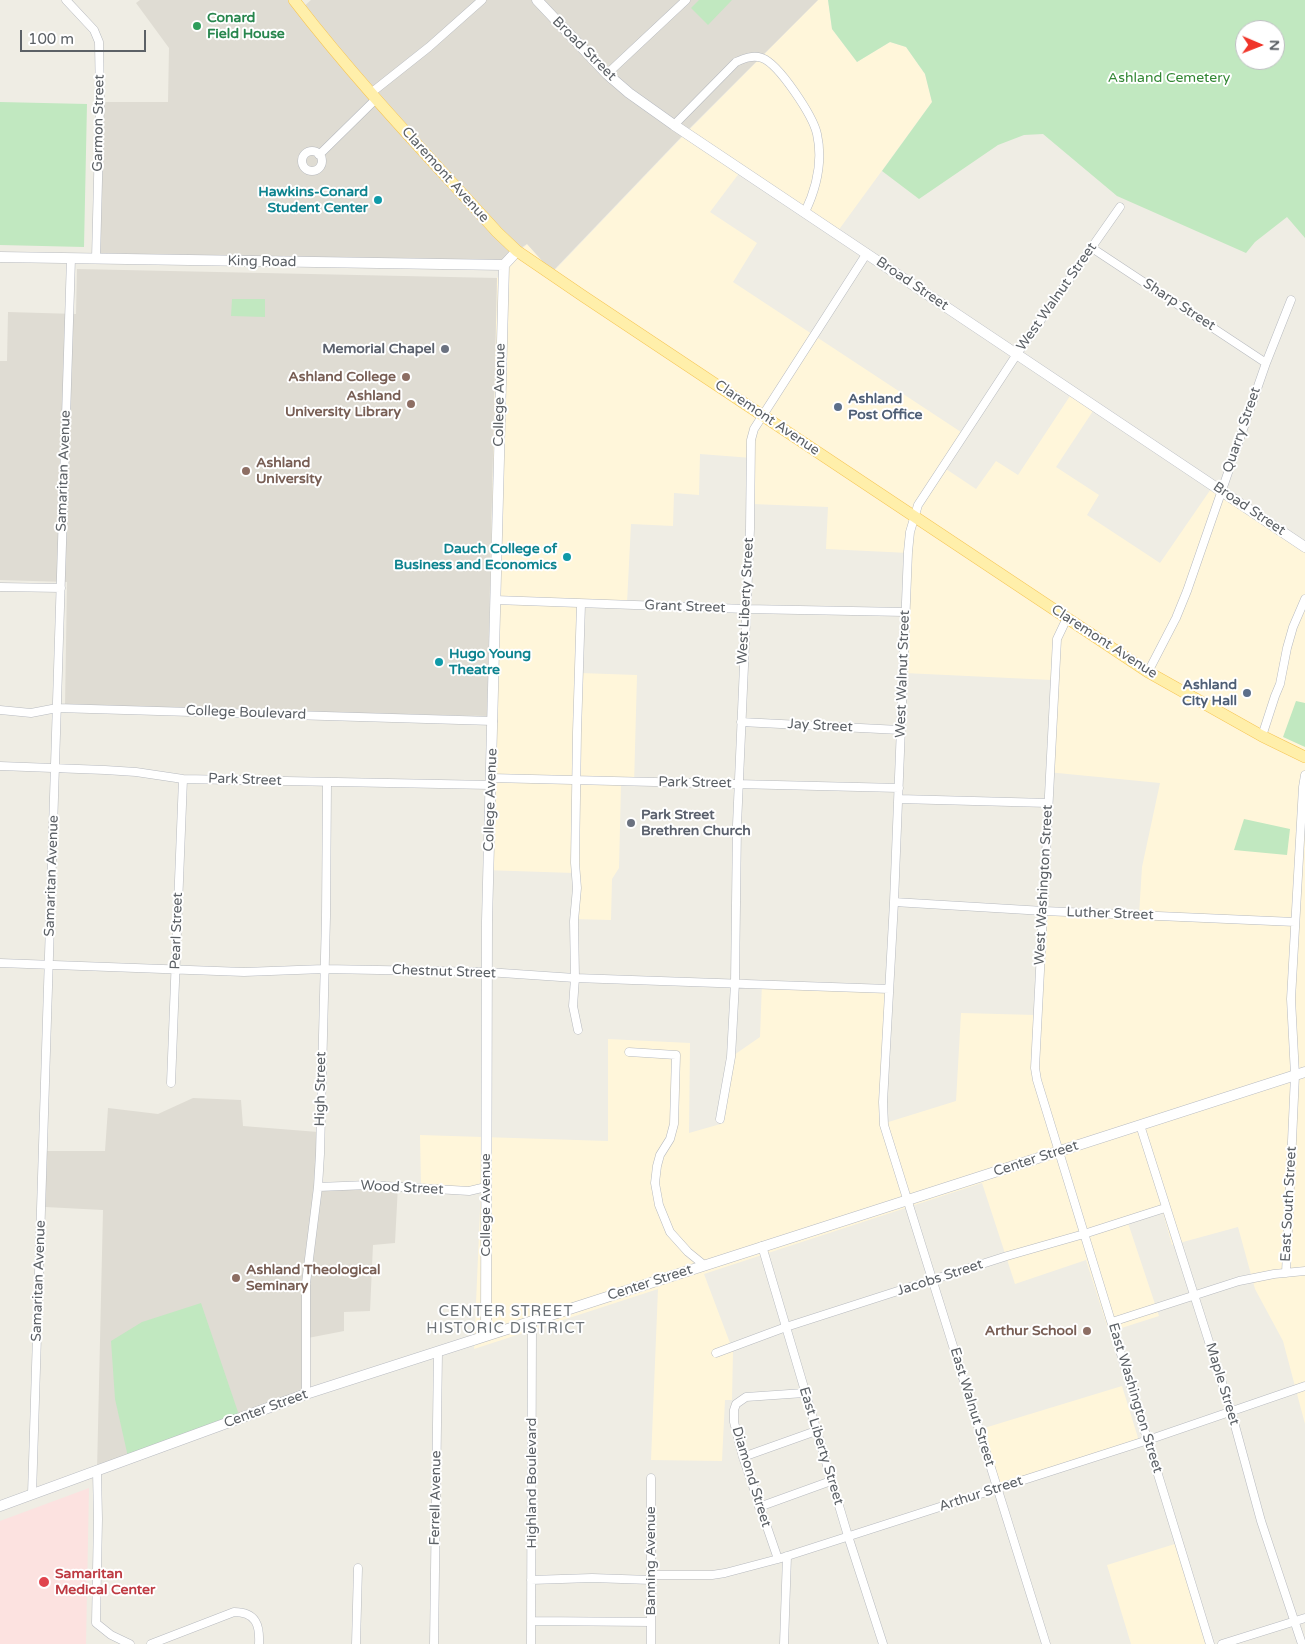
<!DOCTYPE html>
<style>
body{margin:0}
#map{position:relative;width:1305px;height:1644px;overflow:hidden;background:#efede4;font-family:"Varela Round",sans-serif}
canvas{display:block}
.north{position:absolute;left:1235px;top:20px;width:50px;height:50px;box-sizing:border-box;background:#fff;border:1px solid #bec0c2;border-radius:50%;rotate:91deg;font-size:14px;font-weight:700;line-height:20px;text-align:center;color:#5c6166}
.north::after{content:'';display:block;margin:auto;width:18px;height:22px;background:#f0352a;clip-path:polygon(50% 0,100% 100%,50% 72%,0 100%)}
.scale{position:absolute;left:20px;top:30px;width:126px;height:22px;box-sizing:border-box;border:2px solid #5c6166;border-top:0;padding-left:6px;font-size:15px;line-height:18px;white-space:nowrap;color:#5c6166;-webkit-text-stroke:4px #fff;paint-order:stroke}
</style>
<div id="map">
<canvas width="1305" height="1644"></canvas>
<div class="north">N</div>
<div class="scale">100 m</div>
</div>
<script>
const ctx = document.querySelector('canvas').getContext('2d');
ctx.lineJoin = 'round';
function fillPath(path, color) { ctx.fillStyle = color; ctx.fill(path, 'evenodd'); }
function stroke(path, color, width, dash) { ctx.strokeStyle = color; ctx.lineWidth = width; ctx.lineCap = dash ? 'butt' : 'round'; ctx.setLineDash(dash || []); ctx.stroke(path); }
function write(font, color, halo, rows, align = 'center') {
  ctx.font = font + ' "Varela Round",sans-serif'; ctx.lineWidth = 4; ctx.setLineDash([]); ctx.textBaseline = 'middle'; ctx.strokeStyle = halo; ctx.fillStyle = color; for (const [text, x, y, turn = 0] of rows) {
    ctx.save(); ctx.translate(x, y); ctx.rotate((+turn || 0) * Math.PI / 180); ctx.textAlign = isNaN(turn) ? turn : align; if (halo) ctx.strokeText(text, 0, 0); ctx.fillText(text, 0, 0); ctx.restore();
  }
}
const commercial = new Path2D(`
 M818 0H828L832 29 857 62 890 42 906 47 925 74 932 102 835 235 740 172 710 212 757 243 733 282 967 436 946 469 976 489 996 461 1018 475 1070 396 1093 411 1056 467 1099 495 1087 515 1160 563 1213 486 1305 546V1424L1283 1341 1255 1289 1238 1227 1172 1245 1163 1213 1128 1223 1159 1316 1109 1332 1086 1260 1015 1284 982 1183 704 1274 733 1351 732 1400H725L722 1461 651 1460 658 1289 474 1349 481 1188 421 1185 420 1135 608 1141V1039L690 1043 689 1133 724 1123 734 1055 760 1037 762 982 891 987 882 1124 956 1101 961 1013 1036 1015 1042 912 1139 915 1142 867 1160 783 1047 772 1052 680 904 673 909 553 826 549 828 507 752 504V458L700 454 699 495 674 493 673 526 631 524 627 603 583 602 580 673 637 675 634 785H621L619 868 612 879 611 920 571 919 574 873 484 870 497 278 527 244 553 272 684 135Z
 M1122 1386 1139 1441 998 1484 981 1429Z
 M1178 1543 1208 1644H1131L1107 1565Z`);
const education = new Path2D(`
 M140 0H294L301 9 311 0H818L686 132 552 272 527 244 496 264 99 253 100 102H168L169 48 136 3Z
 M77 269 497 278 487 716 65 707 67 582 0 580V361H7L8 312 76 314Z
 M193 1098 241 1100 243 1126 318 1132V1184L398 1185 395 1243 373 1245 370 1311 344 1312V1331L308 1338 306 1394 97 1471 103 1210 45 1207 47 1151H105L108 1108 158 1114Z`);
const medical = new Path2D(`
 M89 1488 86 1644H0V1521Z`);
const green = new Path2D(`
 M699 0H732L708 25 691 8Z
 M828 0H1305V238L1287 217 1255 242 1246 253 1117 196 1043 134 1024 135 998 145 919 199 882 171 932 102 925 74 906 47 890 42 857 62 832 29ZM1245 30H1275V60H1245Z
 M0 102 87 104 84 247 0 245Z
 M232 299H265V317L231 316Z
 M1296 701 1305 703V747L1283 737Z
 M1244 819 1290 829 1287 855 1234 850Z
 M201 1303 239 1415 128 1457 115 1399 111 1341 142 1322Z`);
const street = new Path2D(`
 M66 0 94 30 99 42 100 102 96 258
 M607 74 686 0
 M371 93 429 47 482 0
 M674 125 736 62C745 58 753 55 762 58 779 64 813 116 817 134 823 161 817 187 805 212
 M302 161a10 10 0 1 1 20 0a10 10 0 1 1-20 0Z
 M319 155 376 99
 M1092 248 1266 363
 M0 587 61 588
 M495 600 746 609 905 612
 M1067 618 1057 639 1035 1068 1037 1080 1210 1644
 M1148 672 1176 618 1187 591 1266 363 1291 300
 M0 710 31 713 57 708 493 721
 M741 722 900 730
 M1262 736 1275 696 1280 684 1287 648 1293 627 1305 599
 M0 766 105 770 136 772 183 779 491 785
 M491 778 899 788
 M899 799 1048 803
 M894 902 1044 911 1295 922
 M0 963 244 972 324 969 487 972 575 978 889 989
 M578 1030 573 1006 575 978 574 921 577 888 575 863 577 732 581 604
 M629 1052 676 1055 674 1124 670 1139 660 1155 657 1166 655 1183 659 1205 670 1232 688 1252 704 1265
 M171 1083 183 779
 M720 1119 731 1057 735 983 737 825 750 529 751 440 754 429 867 253
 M1140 1125 1231 1411 1261 1521 1302 1644
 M318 1187 368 1185 469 1191 486 1187
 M762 1246 848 1536 883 1644
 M1286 1273 1295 1075 1291 999 1303 787 1305 775
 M1112 1322 1239 1281 1274 1274 1305 1271
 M716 1353 786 1327 932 1280 1007 1256 1084 1234 1165 1208
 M306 1394V1283L318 1187 320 1154 326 917 327 783
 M743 1457 816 1431
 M97 1471 98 1519 96 1623 111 1635 130 1644
 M651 1478V1644
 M32 1494 71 258
 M759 1507 831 1481
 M778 1559 743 1457 734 1422V1410L736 1404 746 1397 804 1393
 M651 1575H712L725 1573 778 1559 1148 1440 1305 1386
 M531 1580 592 1578 651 1580
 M531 1621 651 1622
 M151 1644 234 1612C256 1612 260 1625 259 1644
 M356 1644 358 1568
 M434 1644 438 1352
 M531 1644 532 1322
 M784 1644 787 1556
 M1046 1644 884 1125 883 1102 894 902 908 552 910 532 918 505 1017 354 1120 207
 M1222 1644 1305 1618`);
const secondary = new Path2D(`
 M537 0 607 74 629 93 674 125 1305 547
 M0 257 504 265 517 251
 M486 1335 487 921 504 265
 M0 1506 306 1394 1305 1072`);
const primary = new Path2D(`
 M294 0C357 82 428 156 497 232L517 251 583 296 1148 672 1262 736 1305 757`);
const markers = [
 [197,26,5,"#2e9e5b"],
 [378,200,5,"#0f9aa8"],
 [445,349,5,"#6b7280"],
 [406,377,5,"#8d6e63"],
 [411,404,5,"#8d6e63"],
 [838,407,5,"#5c6f8a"],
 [246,471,5,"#8d6e63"],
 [567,557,5,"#0f9aa8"],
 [439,662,5,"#0f9aa8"],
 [1247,693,5,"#5c6f8a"],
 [631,823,5,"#6b7280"],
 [236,1278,5,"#8d6e63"],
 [1087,1331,5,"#8d6e63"],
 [44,1582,6,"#e0444e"]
];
const leisureNames = [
 ["Conard",207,18],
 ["Field House",207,34]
];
const streetNames = [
 ["Broad Street",584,49,45],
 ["Garmon Street",99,123,-89],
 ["Claremont Avenue",445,175,48],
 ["King Road",262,262,1],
 ["Broad Street",912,284,34],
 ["West Walnut Street",1057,297,-55],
 ["Sharp Street",1179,305,33],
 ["College Avenue",500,395,-89],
 ["Claremont Avenue",767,418,34],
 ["Quarry Street",1242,430,-71],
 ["Samaritan Avenue",64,471,-88],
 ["Broad Street",1249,509,34],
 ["West Liberty Street",746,601,-87],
 ["Grant Street",685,607,2],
 ["Claremont Avenue",1104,642,33],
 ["West Walnut Street",903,674,-88],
 ["College Boulevard",246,713,2],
 ["Jay Street",820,726,3],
 ["Park Street",245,780,2],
 ["Park Street",695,783,1],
 ["College Avenue",491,800,-88],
 ["Samaritan Avenue",52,876,-88],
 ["West Washington Street",1044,885,-87],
 ["Luther Street",1110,914,2],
 ["Pearl Street",177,931,-88],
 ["Chestnut Street",444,972,2],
 ["High Street",321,1089,-89],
 ["Center Street",1036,1159,-18],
 ["Wood Street",402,1188,3],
 ["East South Street",1289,1204,-87],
 ["College Avenue",486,1205,-90],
 ["Jacobs Street",940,1278,-18],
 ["Samaritan Avenue",39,1281,-88],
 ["Center Street",650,1283,-18],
 ["Maple Street",1222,1384,73],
 ["East Washington Street",1135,1398,73],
 ["East Walnut Street",972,1407,73],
 ["Center Street",266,1409,-20],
 ["East Liberty Street",821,1446,73],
 ["Diamond Street",751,1477,73],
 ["Highland Boulevard",532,1483,-90],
 ["Arthur Street",981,1494,-18],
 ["Ferrell Avenue",436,1498,-89],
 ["Banning Avenue",651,1561,-90]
];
const parkNames = [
 ["Ashland Cemetery",1169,78]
];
const cultureNames = [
 ["Hawkins-Conard",368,192],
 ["Student Center",368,208],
 ["Dauch College of",557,549],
 ["Business and Economics",557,565],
 ["Hugo Young",449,654,"left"],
 ["Theatre",449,670,"left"]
];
const worshipNames = [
 ["Memorial Chapel",435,349],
 ["Park Street",641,815,"left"],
 ["Brethren Church",641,831,"left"]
];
const educationNames = [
 ["Ashland College",396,377],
 ["Ashland",401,396],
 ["University Library",401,412],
 ["Ashland",256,463,"left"],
 ["University",256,479,"left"],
 ["Ashland Theological",246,1270,"left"],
 ["Seminary",246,1286,"left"],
 ["Arthur School",1077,1331]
];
const serviceNames = [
 ["Ashland",848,399],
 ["Post Office",848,415],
 ["Ashland",1237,685,"right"],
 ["City Hall",1237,701,"right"]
];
const healthNames = [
 ["Samaritan",55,1574],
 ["Medical Center",55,1590]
];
const neighbourhoodNames = [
 ["CENTER STREET",506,1312],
 ["HISTORIC DISTRICT",506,1329]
];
fillPath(commercial, '#fff6da');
fillPath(education, '#dfdcd3');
fillPath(medical, '#fce2e0');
fillPath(green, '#c1e8c0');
stroke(street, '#b7babf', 9);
stroke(secondary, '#b8bbc1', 11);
stroke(primary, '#f7c656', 12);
stroke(street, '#fff', 8);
stroke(secondary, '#fff', 10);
stroke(primary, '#ffefaa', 11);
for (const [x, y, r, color] of markers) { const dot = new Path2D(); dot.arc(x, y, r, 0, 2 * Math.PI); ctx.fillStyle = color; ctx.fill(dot); stroke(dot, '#fff', 2); }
write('bold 14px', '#27864d', '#fff', leisureNames, 'left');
write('14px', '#5c6166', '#fff', streetNames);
write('14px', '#328734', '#fff', parkNames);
write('bold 14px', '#0d838f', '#fff', cultureNames, 'right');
write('bold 14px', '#5b616d', '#fff', worshipNames, 'right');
write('bold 14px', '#785e54', '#fff', educationNames, 'right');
write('bold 14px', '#4e5e75', '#fff', serviceNames, 'left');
write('bold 14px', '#be3a42', '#fff', healthNames, 'left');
ctx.letterSpacing = '1px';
write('15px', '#6d7378', '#fff', neighbourhoodNames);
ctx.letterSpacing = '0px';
</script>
